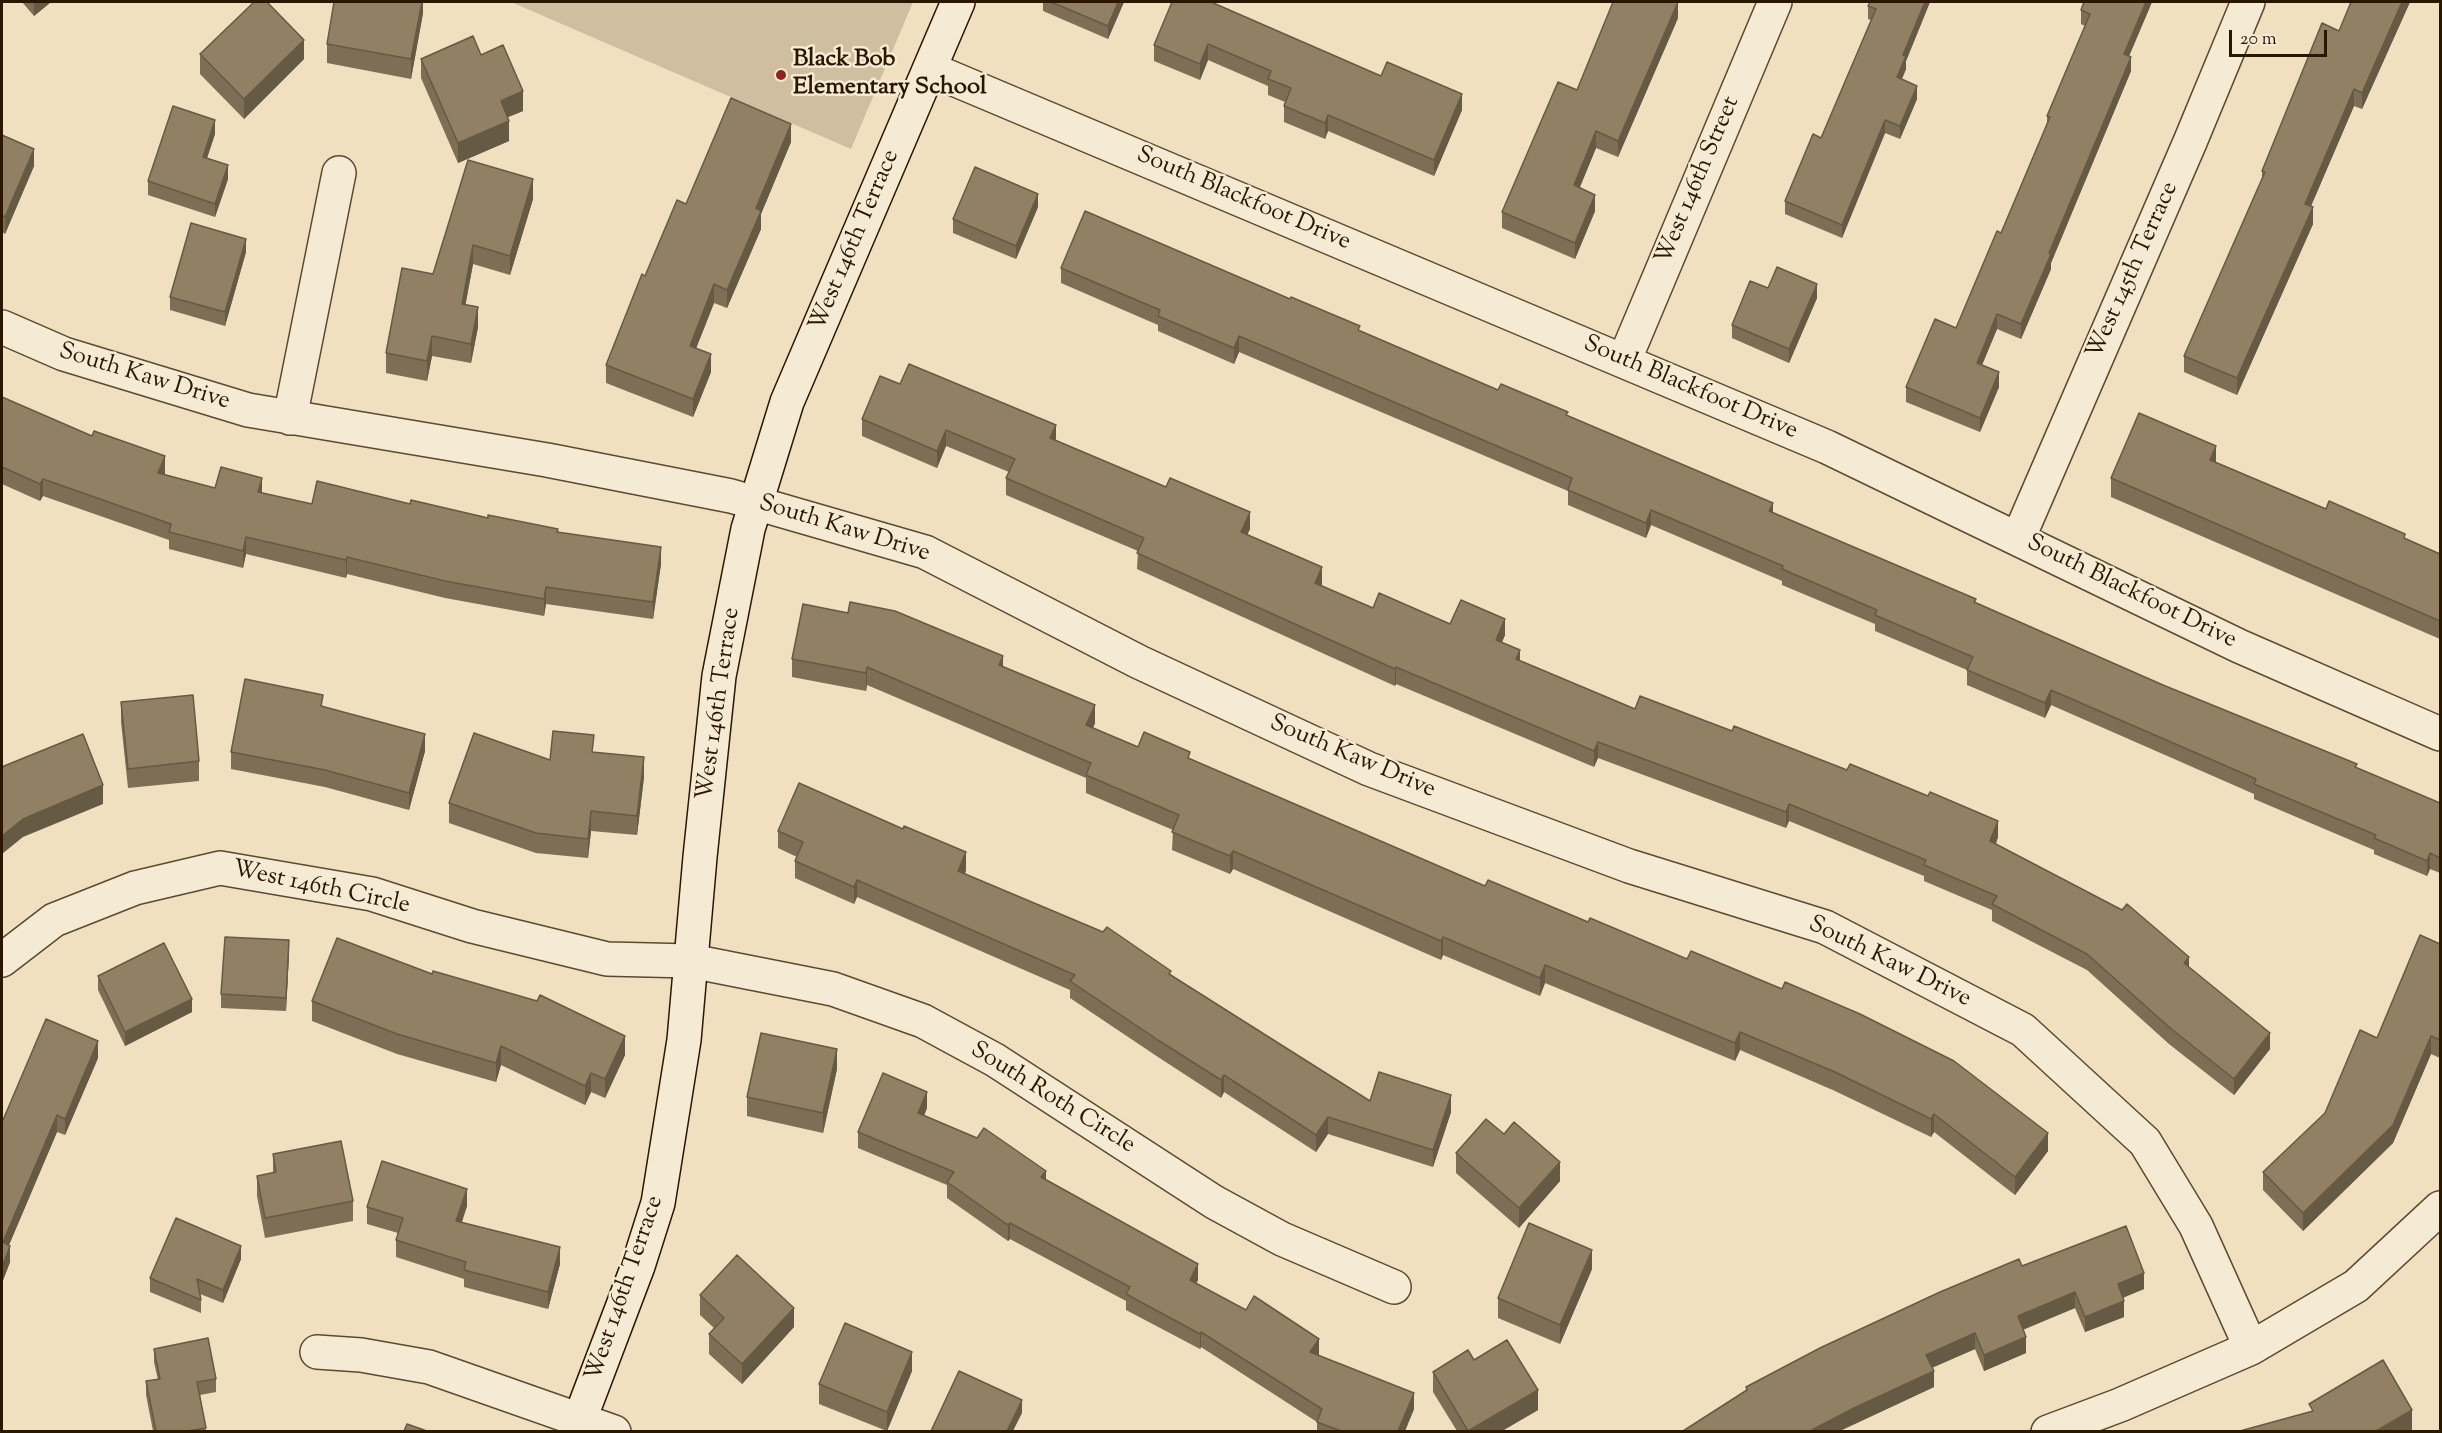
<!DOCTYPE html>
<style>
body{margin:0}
#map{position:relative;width:2442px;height:1433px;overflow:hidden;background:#f0e0bf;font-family:"Sorts Mill Goudy",serif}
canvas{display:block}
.frame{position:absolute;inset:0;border:3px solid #2b1700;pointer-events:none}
.scale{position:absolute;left:2229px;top:30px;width:98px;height:27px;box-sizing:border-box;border:3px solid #2b1700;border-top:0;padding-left:8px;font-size:18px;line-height:21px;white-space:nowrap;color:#2b1700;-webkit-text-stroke:4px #f5ebd5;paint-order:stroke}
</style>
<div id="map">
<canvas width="2442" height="1433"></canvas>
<div class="frame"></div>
<div class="scale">20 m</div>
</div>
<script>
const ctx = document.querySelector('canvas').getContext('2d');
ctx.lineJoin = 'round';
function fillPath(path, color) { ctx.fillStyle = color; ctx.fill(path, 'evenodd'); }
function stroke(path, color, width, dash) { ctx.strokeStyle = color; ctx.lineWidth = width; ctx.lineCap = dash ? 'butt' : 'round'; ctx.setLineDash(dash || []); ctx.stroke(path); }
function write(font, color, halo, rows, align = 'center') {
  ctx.font = font + ' "Sorts Mill Goudy",serif'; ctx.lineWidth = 5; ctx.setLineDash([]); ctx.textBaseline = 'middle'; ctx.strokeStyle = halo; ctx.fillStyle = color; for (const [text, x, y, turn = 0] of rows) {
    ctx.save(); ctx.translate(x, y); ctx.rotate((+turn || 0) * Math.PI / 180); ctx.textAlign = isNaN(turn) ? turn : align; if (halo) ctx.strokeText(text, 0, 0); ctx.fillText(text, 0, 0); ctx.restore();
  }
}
const green = new Path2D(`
 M511 2H913L851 149Z`);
const street = new Path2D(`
 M930 69 1827 447 2239 646 2440 734
 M2 327 64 354 248 410 547 460 731 496 925 552 1139 662 1369 769 1629 866 1825 927 2023 1030 2145 1142 2196 1226 2251 1348
 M1624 361 1775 2
 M290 418 339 173
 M2018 539 2190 142 2248 2
 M2 960 54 920 135 888 220 868 372 894 472 926 607 959 691 961 833 989 923 1021 995 1060 1214 1202 1282 1239 1394 1287
 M317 1352 361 1355 429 1367 614 1432
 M2048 1432 2120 1405 2251 1348 2356 1286 2440 1208`);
const secondary = new Path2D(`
 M575 1432 638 1266 658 1203 684 1040 700 857 719 676 748 529 787 402 958 2`);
const wall = new Path2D(`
 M22 2H51L34 16Z
 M423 2V13L411 79 327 63V44Z
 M1043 2H1124L1108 39 1043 11Z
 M1172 2 1381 76 1462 110 1434 176 1328 131 1325 139 1284 122V106L1285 102 1268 95V86L1208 60 1200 80 1154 61V45Z
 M1930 2 1906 61V69L1902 79 1917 99 1900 139 1885 133 1842 238 1785 214V201L1821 138 1871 20 1868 19V6Z
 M2152 2 2129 56 2131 71 2051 263V269L2021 339 1997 329 1982 365 1999 387 1980 432 1906 402V387L1956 328 2001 233 2047 124V116L2085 26 2081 24V10Z
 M2351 2H2410L2362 109 2354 106 2311 206 2313 224 2237 395 2184 372V356L2262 180V171L2339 31Z
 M1678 18 1618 157 1596 148 1579 188 1595 211 1575 259 1502 228V212L1577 90Z
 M200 54 304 59 244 119 200 74Z
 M481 55 523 111 508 117 509 141 458 163 421 78V59Z
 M215 134 207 158 228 179 215 217 148 195V181Z
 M2 135 34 166 5 234 2 232Z
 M791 142 761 214V229L727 308 714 303 696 348 711 372 693 417 606 383V365L645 276 686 204Z
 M533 199 510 275 473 264 465 305 478 327 471 363 432 356 427 381 386 373V353L433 274Z
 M1038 207 1016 259 953 233V219Z
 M246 252 225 326 170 310V297Z
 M1061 268 1360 331 1498 390 1568 416 1773 513 2163 685 2440 803V873L2430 869 2427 876 2374 854V850L2254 799V794L2051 705 2045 718 1967 685V670L1875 631V624L1782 585V581L1651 525 1646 538 1568 505V491L1239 352 1234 364 1158 331V325L1061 283Z
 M1768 288 1817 298 1789 363 1732 338V325Z
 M900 384 1056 440 1250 529 1247 534 1322 584 1321 586 1373 608 1505 635 1502 642 1520 661 1635 709 1998 837 1996 844 2189 967 2270 1049 2234 1095 2169 1044 2087 970 1992 921V910L1924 881V876L1789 821 1786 828 1598 758 1594 767 1396 684 1395 686 1137 569 1138 551 1006 495V478L1009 472 946 446 937 468 862 436V419Z
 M2 397 92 436 165 473 164 474 215 488 262 493 312 504H410L558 532 661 564 653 619 546 604 544 616 445 598 347 574 346 578 246 554 243 568 169 549V540L43 496 40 501 2 484Z
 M2216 462 2326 509 2405 539 2440 554V639L2111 497V478Z
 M792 659 1003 666 1095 723 1093 728 1138 747 1190 759 2048 1151 2015 1195 1934 1132 1931 1137 1835 1091 1740 1050 1735 1061 1545 983 1540 996 1443 955 1441 960 1233 869 1230 874 1172 850 1173 830 1086 793V778L867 685 866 691 792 677Z
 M121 702 199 761V781L128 788 121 722Z
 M323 707 425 751 409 810 325 787 231 769V752Z
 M594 752 644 777 637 835 591 831 588 858 536 853 449 823V803L550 760Z
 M778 831 966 870 965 874 1171 975 1370 1101 1451 1112 1433 1167 1328 1134 1316 1152 1224 1092 1221 1098 1158 1057 1070 998V990L857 897 854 904 795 878V861L797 857 778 848Z
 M2440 944V1058L2431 1054 2393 1143 2303 1231 2263 1190V1172L2325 1113Z
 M289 953 286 1011 221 1008V994Z
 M98 976 192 1012 125 1046 98 990Z
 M312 1001 625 1055 605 1098 591 1092 585 1105 501 1065 496 1082 397 1054 312 1021Z
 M98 1058 65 1135 57 1132 9 1245 10 1262 2 1283 3 1120Z
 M837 1069 823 1133 747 1116V1097Z
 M927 1108 924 1116 1046 1180 1198 1280 1196 1283 1319 1354V1356L1414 1409 1405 1431H1317V1422L1201 1347 1200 1349 1126 1310V1301L1010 1239 1008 1241 947 1198V1185L858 1148V1132Z
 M1504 1134 1560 1181 1519 1228 1456 1173V1153Z
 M273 1154 353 1201V1221L265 1238 257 1196V1176L273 1173Z
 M467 1206 462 1222 560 1264 548 1309 464 1287V1279L396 1257V1240L398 1233 367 1224V1207Z
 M241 1259 223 1303 200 1294 201 1300V1313L150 1292V1278Z
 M2022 1266 2144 1289 2123 1297 2124 1317 2085 1332 2075 1308 2023 1329 2026 1353 1984 1371 1975 1349 1932 1368 1934 1387 1854 1424 1746 1391V1387Z
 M1592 1269 1560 1344 1498 1318V1298Z
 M700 1295 794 1327 742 1384 709 1354V1334L714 1328 700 1315Z
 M154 1349 216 1379V1392L200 1395 206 1431H153L146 1395V1381L158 1380 154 1362Z
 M1474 1360 1538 1410 1502 1431H1457L1433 1392V1372Z
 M912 1371 887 1431 819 1404V1384Z`);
const shadedWall = new Path2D(`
 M34 2H51L34 16Z
 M422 2H423V13L411 79V59Z
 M1118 2H1124L1108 39V26Z
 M1678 2V18L1618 157V141Z
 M1925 2H1930L1906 61V69L1897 90V77L1903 55Z
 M2146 2H2152L2124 68V54Z
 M2402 2H2410L2362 109V93Z
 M304 40V59L244 119V99Z
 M1208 44V60L1200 80V64Z
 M2131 57V71L2051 263V269L2021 339V324L2049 253Z
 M1917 86V99L1900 139V126Z
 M2354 89V106L2305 220V204Z
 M523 91V111L501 120V101Z
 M1462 94V110L1434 176V160Z
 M1328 115V131L1325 139V123Z
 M215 120V134L203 170V157Z
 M1885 120V133L1842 238V225Z
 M509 121V141L458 163V143Z
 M791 124V142L761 214V229L727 308V290L756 208Z
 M1596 131V148L1574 202V185Z
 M34 149V166L5 234V217Z
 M228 165V179L215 217V204Z
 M533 179V199L510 275V256Z
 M1038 194V207L1016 259V246Z
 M1595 195V211L1575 259V243Z
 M2313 207V224L2237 395V378Z
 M246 239V252L225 326V312Z
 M473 245V264L462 324V304Z
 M714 284V303L690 364V346Z
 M1817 284V298L1789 363V349Z
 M478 307V327L471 363V344Z
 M1997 314V329L1977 377V363Z
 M432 336V356L427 381V361Z
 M1239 336V352L1234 364V348Z
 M711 354V372L693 417V399Z
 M1999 372V387L1980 432V418Z
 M1056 425V442L1050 438Z
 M946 430V446L937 468V451Z
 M2216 446V465L2210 460Z
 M165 456V473L158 490V473Z
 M262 478V495L258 492Z
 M43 479V496L40 501V484Z
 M1773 503V518L1769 511Z
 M1651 510V525L1646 538V523Z
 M1250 512V529L1241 548V532Z
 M246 537V554L243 568V551Z
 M661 547V564L653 619V602Z
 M347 557V574L346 578V560Z
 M1322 567V584L1315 600V583Z
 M546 587V604L544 616V599Z
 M1505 619V635L1496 656V640Z
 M1520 650V666L1516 659Z
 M1003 656V674L999 665Z
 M867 667V685L866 691V673Z
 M1396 667V684L1395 686V669Z
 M2051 690V705L2045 718V703Z
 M1095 705V723L1086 743V725Z
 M425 734V751L409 810V793Z
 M1598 742V758L1594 767V751Z
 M644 757V777L637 835V816Z
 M103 785V804L23 837 2 854V836L23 819Z
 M1789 804V821L1786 828V812Z
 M591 811V831L588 858V839Z
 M1998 821V837L1990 857V841Z
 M1233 851V869L1230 874V856Z
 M966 852V870L958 888V871Z
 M2430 853V869L2427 876V861Z
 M857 880V897L854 904V887Z
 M1443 937V955L1441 960V941Z
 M289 940V953L286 1011V998Z
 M2189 957V974L2184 963Z
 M1545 965V983L1540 996V978Z
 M192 999V1012L125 1046V1032Z
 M1740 1032V1050L1735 1061V1043Z
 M2270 1033V1049L2234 1095V1079Z
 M625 1036V1055L605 1098V1079Z
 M2431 1036V1054L2393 1143 2303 1231V1213Z
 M98 1041V1058L65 1135V1119Z
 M501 1046V1065L496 1082V1063Z
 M837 1049V1069L823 1133V1113Z
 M591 1073V1092L585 1105V1086Z
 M1224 1075V1092L1221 1098V1080Z
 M927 1092V1108L918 1129V1113Z
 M1451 1095V1112L1433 1167V1150Z
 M1934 1114V1132L1931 1137V1119Z
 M57 1115V1132L3 1259V1242Z
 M1328 1117V1134L1316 1152V1135Z
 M2048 1133V1151L2015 1195V1177Z
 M1560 1162V1181L1519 1228V1208Z
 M1046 1171V1187L1041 1177Z
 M467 1189V1206L456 1238V1221Z
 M1010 1223V1239L1008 1241V1225Z
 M10 1246V1262L2 1283V1267Z
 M241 1246V1259L223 1303V1290Z
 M560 1247V1264L548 1309V1292Z
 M1592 1250V1269L1560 1344V1325Z
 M1198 1264V1280L1190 1296V1280Z
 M2144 1273V1289L2118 1300V1284Z
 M2075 1292V1308L2018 1332V1316Z
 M2124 1301V1317L2085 1332V1317Z
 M794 1308V1327L742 1384V1364Z
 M1201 1332V1347L1200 1349V1334Z
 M1975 1333V1349L1926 1370V1355Z
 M2026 1337V1353L1984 1371V1355Z
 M1319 1339V1354L1310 1368V1352Z
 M912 1352V1371L887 1431V1412Z
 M1934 1371V1387L1840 1431H1810L1854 1408Z
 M1538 1390V1410L1502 1431H1470Z
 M1414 1393V1409L1405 1431H1398Z
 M1022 1400V1413L1013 1431H1007Z
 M2412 1410V1430L2410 1431H2376Z`);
const building = new Path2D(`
 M254 2H267L304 40 244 99 200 54Z
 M334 2H422L411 59 327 44Z
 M1051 2H1118L1108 26Z
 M1172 2H1211L1381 76 1387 62 1462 94 1434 160 1328 115 1325 123 1284 106 1291 88 1268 79 1271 71 1208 44 1200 64 1154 45Z
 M1613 2H1678L1618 141 1596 131 1574 185 1595 195 1575 243 1502 212 1558 82 1577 90Z
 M1870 2H1925L1903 55 1906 56 1897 77 1917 86 1900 126 1885 120 1842 225 1785 201 1813 134 1821 138 1876 9 1868 6Z
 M2084 2H2146L2124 54 2131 57 2049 253 2051 254 2021 324 1997 314 1977 363 1999 372 1980 418 1906 387 1935 319 1956 328 1997 231 2001 233 2050 117 2047 116 2090 14 2081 10Z
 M2351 2H2402L2362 93 2354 89 2305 204 2313 207 2237 378 2184 356 2265 172 2262 171 2322 23 2339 31Z
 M473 36 481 55 503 45 523 91 501 101 509 121 458 143 421 59Z
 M731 98 791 124 756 208 761 211 727 290 714 284 690 346 711 354 693 399 606 365 642 274 645 276 677 200 686 204Z
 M173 106 215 120 203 157 228 165 215 204 148 181Z
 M2 135 34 149 5 217 2 215Z
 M468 160 533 179 510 256 473 245 462 304 478 307 471 344 432 336 427 361 386 353 402 268 433 274Z
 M975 167 1038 194 1016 246 953 219Z
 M1085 211 1290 299 1291 297 1360 326 1358 330 1498 390 1501 384 1568 412 1566 415 1773 503 1769 511 1976 599 1974 602 2163 685 2357 764 2355 767 2440 803V858L2430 853 2427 861 2374 838 2376 835 2254 784 2256 779 2051 690 2045 703 1967 670 1973 657 1875 615 1877 610 1782 569 1783 566 1651 510 1646 523 1568 490 1572 478 1239 336 1234 348 1158 316 1160 310 1061 268Z
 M191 223 246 239 225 312 170 297Z
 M1777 267 1817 284 1789 349 1732 325 1750 281 1768 288Z
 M909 364 1056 425 1050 438 1166 487 1170 478 1250 512 1241 532 1322 567 1315 583 1373 608 1379 593 1450 624 1461 600 1505 619 1496 640 1520 650 1516 659 1635 709 1640 696 1732 731 1734 726 1847 770 1850 764 1928 796 1930 792 1998 821 1990 841 2122 910 2127 904 2189 957 2184 963 2270 1033 2234 1079 2169 1027 2087 954 1992 904 1997 896 1924 865 1926 860 1789 804 1786 812 1598 742 1594 751 1396 667 1395 669 1137 553 1144 538 1006 478 1015 459 946 430 937 451 862 419 880 376 900 384Z
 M2 397 92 436 94 431 165 456 158 473 215 488 221 467 262 478 258 492 312 504 317 481 410 504 411 500 488 518V515L558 529 557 532 661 547 653 602 546 587 544 599 445 581 347 557 346 560 246 537 243 551 169 532 171 524 43 479 40 484 2 467Z
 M2139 413 2216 446 2210 460 2326 509 2329 501 2405 534 2404 538 2440 554V621L2111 478Z
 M850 602 895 611 1003 656 999 665 1095 705 1086 725 1138 747 1144 732 1190 752 1188 758 1485 886 1488 880 1588 922 1590 918 1687 959 1691 951 1782 989 1785 982 1860 1014 1954 1061 2048 1133 2015 1177 1934 1114 1931 1119 1835 1072 1740 1032 1735 1043 1545 965 1540 978 1443 937 1441 941 1233 851 1230 856 1172 832 1179 815 1086 775 1091 763 867 667 866 673 792 659 803 604 848 613Z
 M245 679 323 695 321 706 425 734 409 793 325 770 231 752Z
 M193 695 199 761 128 769 121 702Z
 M553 731 594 735 592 752 644 757 637 816 591 811 588 839 536 833 449 803 474 733 550 760Z
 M83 734 103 785 23 819 2 836V769L4 766Z
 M799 783 903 829 904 826 966 852 958 871 1103 932 1107 927 1171 971 1169 974 1370 1101 1379 1072 1451 1095 1433 1150 1328 1117 1316 1135 1224 1075 1221 1080 1158 1040 1070 981 1075 975 857 880 854 887 795 861 803 842 778 831Z
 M2420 935 2440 944V1040L2431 1036 2393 1125 2303 1213 2263 1172 2325 1113 2360 1030 2377 1038Z
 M225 937 289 940 286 998 221 994Z
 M337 938 432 974 433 971 537 1001 540 995 625 1036 605 1079 591 1073 585 1086 501 1046 496 1063 397 1034 312 1001Z
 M164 943 192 999 125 1032 98 976Z
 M46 1019 98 1041 65 1119 57 1115 3 1242 10 1246 2 1267V1120H3Z
 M761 1033 837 1049 823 1113 747 1097Z
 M883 1073 927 1092 918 1113 977 1138 984 1128 1046 1171 1041 1177 1198 1264 1190 1280 1246 1310 1254 1296 1319 1339 1310 1352 1414 1393 1398 1431H1341L1317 1422 1322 1409 1201 1332 1200 1334 1126 1294 1130 1287 1010 1223 1008 1225 947 1182 954 1172 858 1132Z
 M1486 1119 1504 1134 1514 1122 1560 1162 1519 1208 1456 1153Z
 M341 1141 353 1201 265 1218 257 1176 276 1172 273 1154Z
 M382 1161 467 1189 456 1221 560 1247 548 1292 464 1270 466 1262 396 1240 403 1218 367 1207Z
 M176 1218 241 1246 223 1290 197 1279 201 1300 150 1278Z
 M1529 1223 1592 1250 1560 1325 1498 1298Z
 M2126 1226 2144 1273 2118 1284 2124 1301 2085 1317 2075 1292 2018 1316 2026 1337 1984 1355 1975 1333 1926 1355 1934 1371 1854 1408 1810 1431H1683L1747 1390 1746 1387 1820 1348 1940 1292 2019 1259 2022 1266Z
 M737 1255 794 1308 742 1364 709 1334 724 1318 700 1295Z
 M845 1323 912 1352 887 1412 819 1384Z
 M208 1338 216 1379 197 1382 206 1428 187 1431H156L146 1381 160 1379 154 1349Z
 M1507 1340 1538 1390 1468 1431 1433 1372 1468 1350 1474 1360Z
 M2383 1360 2412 1410 2376 1431H2240L2313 1411 2309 1404Z
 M959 1371 1022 1400 1007 1431H931Z
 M407 1424 427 1431H404Z`);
const markers = [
 [781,75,6,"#8f2418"]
];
const poiNames = [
 ["Black Bob",793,61],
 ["Elementary School",793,89]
];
const streetNames = [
 ["West 146th Street",1699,181,-67],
 ["South Blackfoot Drive",1243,200,23],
 ["West 146th Terrace",856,241,-67],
 ["West 145th Terrace",2134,271,-66],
 ["South Kaw Drive",144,378,17],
 ["South Blackfoot Drive",1690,389,23],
 ["South Kaw Drive",844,530,17],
 ["South Blackfoot Drive",2131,593,26],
 ["West 146th Terrace",720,704,-82],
 ["South Kaw Drive",1352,758,23],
 ["West 146th Circle",321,889,12],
 ["South Kaw Drive",1889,963,26],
 ["South Roth Circle",1052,1099,32],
 ["West 146th Terrace",626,1289,-71]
];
fillPath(green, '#cfbe9f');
stroke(street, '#5c4930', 36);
stroke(secondary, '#2b1700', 36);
stroke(street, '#f5ebd5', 33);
stroke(secondary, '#f5ebd5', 33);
fillPath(wall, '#7d6e55');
fillPath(shadedWall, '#665a45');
fillPath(building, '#918063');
stroke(building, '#665a45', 1.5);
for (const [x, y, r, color] of markers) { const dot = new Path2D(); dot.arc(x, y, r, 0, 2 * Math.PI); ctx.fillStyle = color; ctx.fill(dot); stroke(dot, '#f5ebd5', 2); }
write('bold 24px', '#2b1700', '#f5ebd5', poiNames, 'left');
write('24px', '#2b1700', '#f5ebd5', streetNames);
</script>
